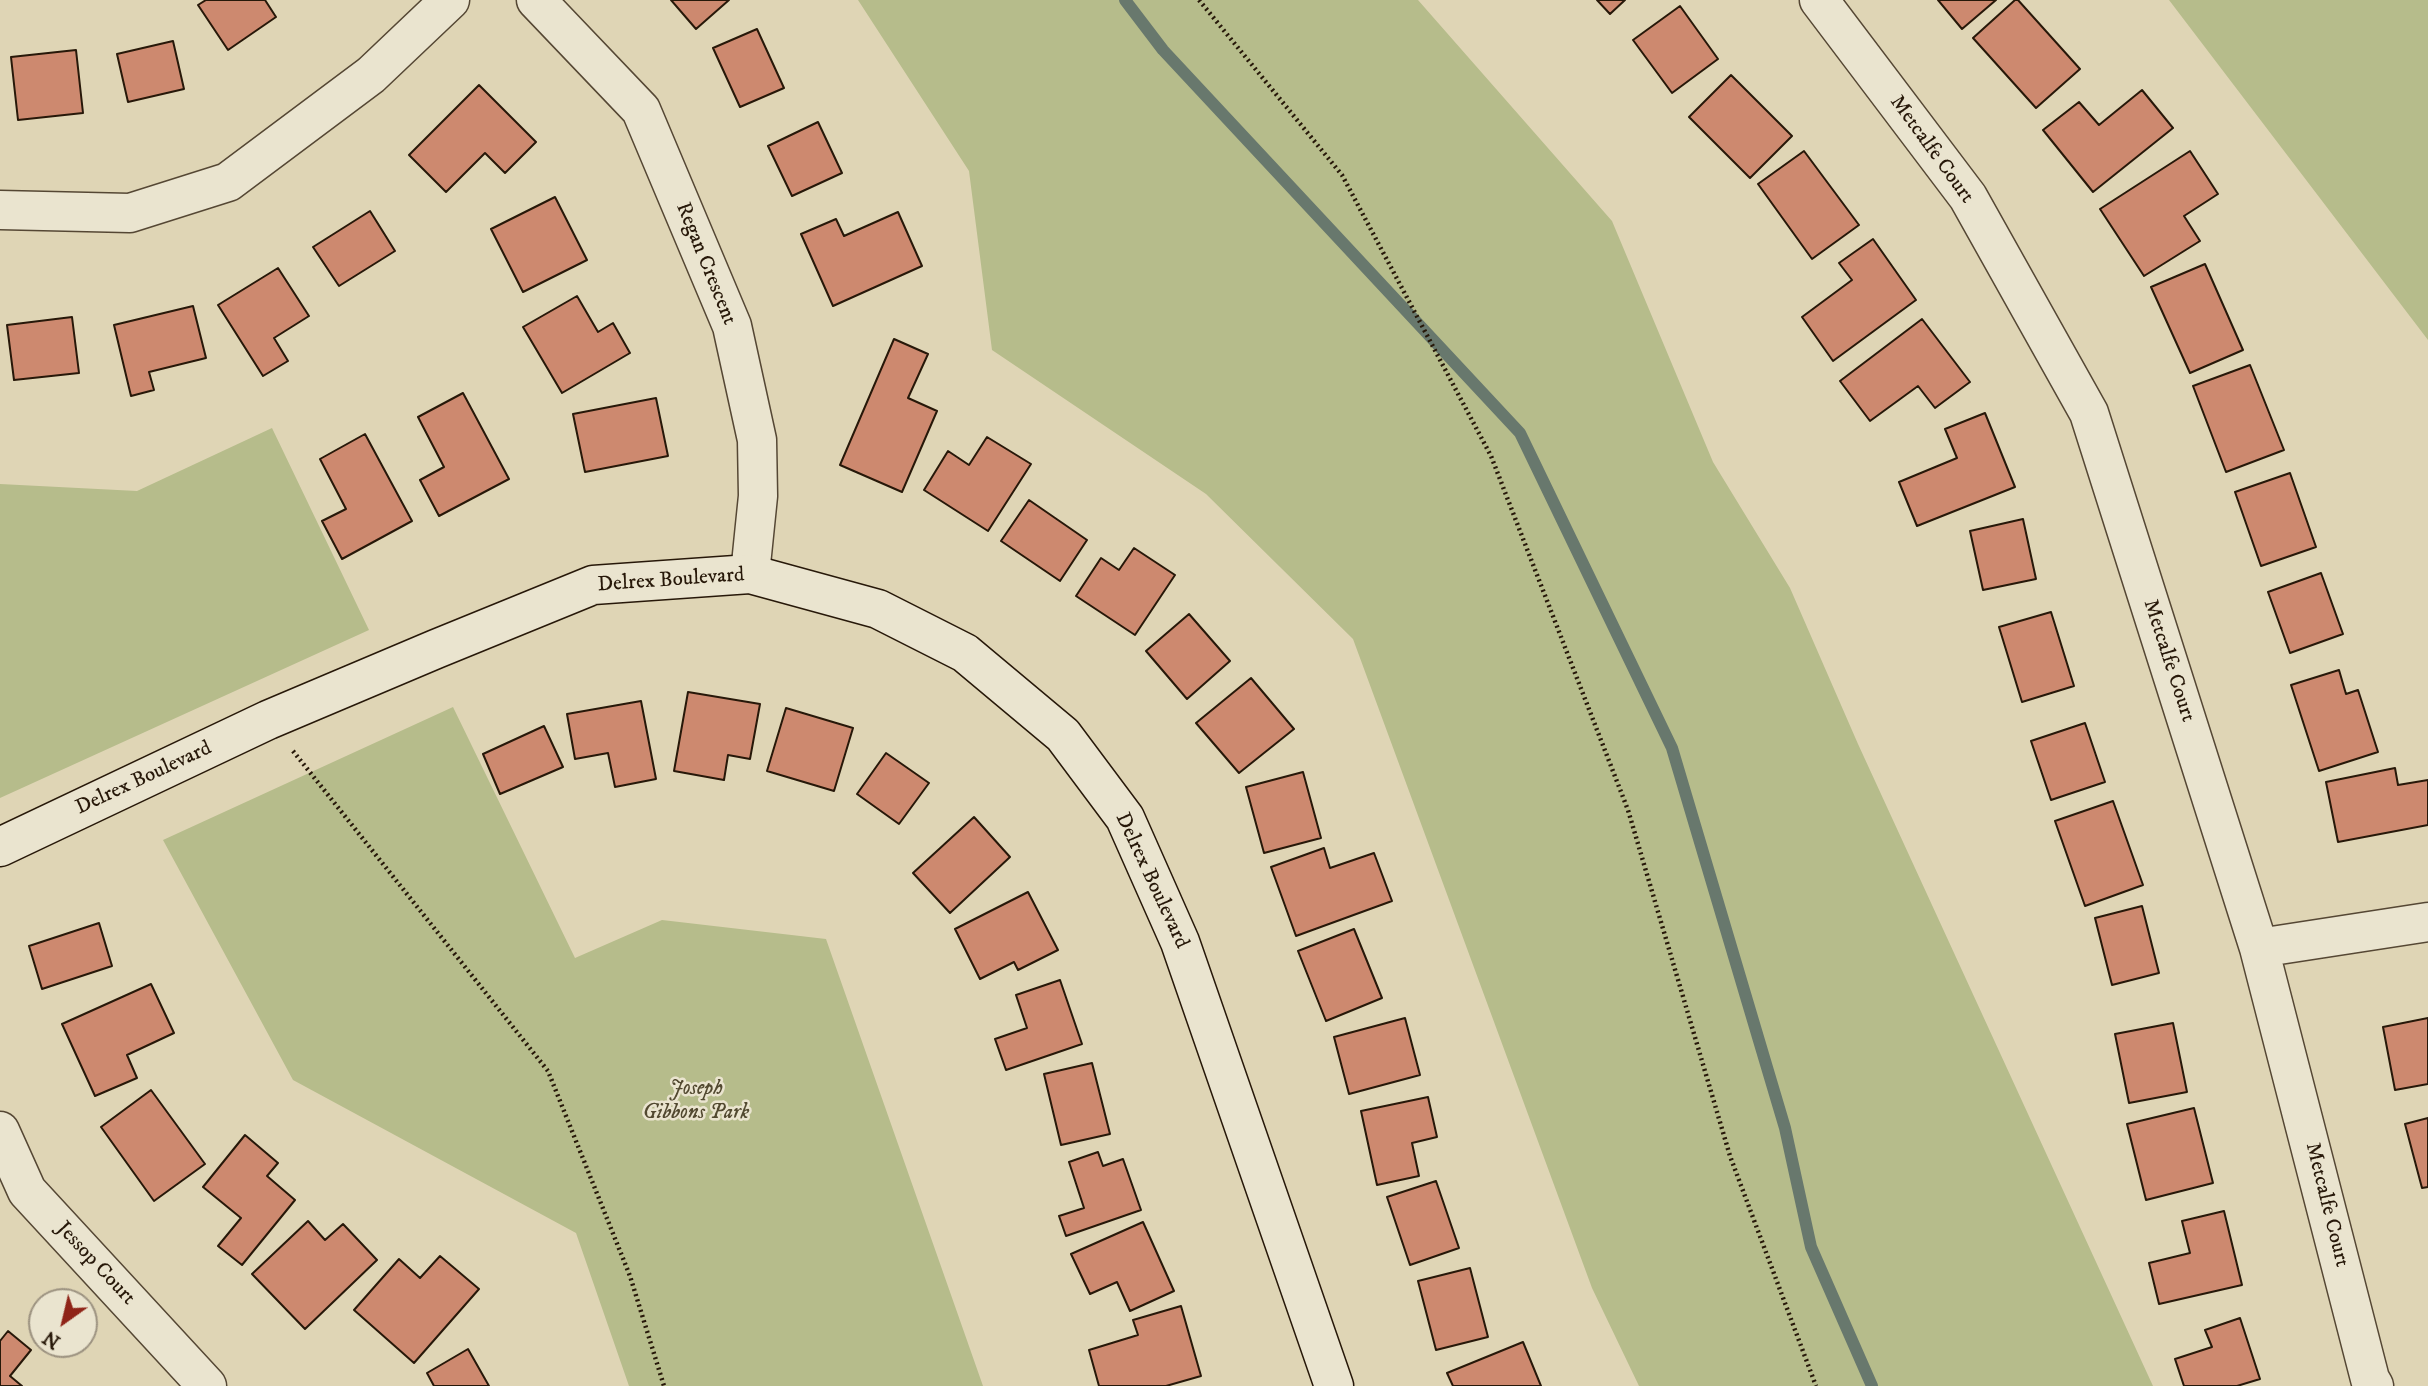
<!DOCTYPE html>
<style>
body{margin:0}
#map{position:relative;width:2428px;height:1386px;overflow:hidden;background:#dfd5b5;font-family:"IM FELL DW Pica",serif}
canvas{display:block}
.north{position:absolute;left:28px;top:1288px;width:70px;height:70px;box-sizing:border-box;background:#eae4cf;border:2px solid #9c9280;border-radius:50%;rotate:214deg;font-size:19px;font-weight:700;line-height:28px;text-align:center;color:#271809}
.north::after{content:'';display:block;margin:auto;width:24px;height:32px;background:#8f2418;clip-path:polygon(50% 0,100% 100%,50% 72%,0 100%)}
</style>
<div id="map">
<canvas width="2428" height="1386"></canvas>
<div class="north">N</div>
</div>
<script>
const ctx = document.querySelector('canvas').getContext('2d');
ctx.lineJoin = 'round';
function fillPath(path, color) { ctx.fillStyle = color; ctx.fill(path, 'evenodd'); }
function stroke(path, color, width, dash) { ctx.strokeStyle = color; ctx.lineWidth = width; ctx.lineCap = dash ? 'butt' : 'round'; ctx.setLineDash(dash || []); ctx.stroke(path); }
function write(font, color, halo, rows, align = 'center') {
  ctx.font = font + ' "IM FELL DW Pica",serif'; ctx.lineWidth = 5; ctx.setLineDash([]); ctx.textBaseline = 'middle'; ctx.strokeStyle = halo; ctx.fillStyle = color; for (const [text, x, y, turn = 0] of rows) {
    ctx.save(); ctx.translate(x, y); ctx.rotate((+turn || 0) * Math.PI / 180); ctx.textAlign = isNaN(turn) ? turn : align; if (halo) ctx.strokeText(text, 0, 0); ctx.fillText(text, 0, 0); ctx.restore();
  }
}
const green = new Path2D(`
 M858 0H1418L1612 221 1713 462 1790 588 1858 744 2153 1386H1639L1592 1288 1353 639 1206 494 992 350 969 171Z
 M2169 0H2428V340Z
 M272 428 369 630 0 798V484L137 491Z
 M453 707 575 958 662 920 826 939 983 1386H629L576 1233 293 1080 163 840Z`);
const stream = new Path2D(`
 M1125 0 1163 50 1520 433 1672 748 1785 1128 1811 1247 1872 1386`);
const building = new Path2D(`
 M206 0H265L276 17 228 50 198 5Z
 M671 0H729L696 29Z
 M1597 0H1625L1610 14Z
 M1938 0H1996L1962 29Z
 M2015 0H2018L2080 69 2036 108 1973 38Z
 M1680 6 1718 59 1672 93 1633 40Z
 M757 29 784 88 740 107 713 48Z
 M173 41 184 89 128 102 117 54Z
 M76 50 83 113 18 120 11 57Z
 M1731 75 1792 136 1750 178 1689 117Z
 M479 85 536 142 505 173 485 153 446 192 409 155Z
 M2142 90 2173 128 2093 192 2043 130 2079 102 2099 125Z
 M818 122 842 173 792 196 768 146Z
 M1804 151 1859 225 1812 259 1758 184Z
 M2190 151 2218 194 2184 216 2200 241 2144 276 2100 209Z
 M555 197 587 260 523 292 491 229Z
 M370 211 395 251 339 286 313 247Z
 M898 212 922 266 833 306 801 234 836 219 844 236Z
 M1873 239 1916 300 1833 361 1802 317 1852 280 1839 263Z
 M2205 264 2243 350 2190 373 2151 287Z
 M278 268 309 316 274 338 288 361 263 376 218 305Z
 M577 296 598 332 613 323 630 353 562 393 523 327Z
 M193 306 206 358 149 372 154 390 131 396 114 325Z
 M72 317 79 373 14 380 7 325Z
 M1922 319 1970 382 1935 408 1918 386 1870 421 1840 381Z
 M894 339 928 354 908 398 937 411 902 492 840 465Z
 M2250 365 2284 450 2226 472 2193 386Z
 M463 393 509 479 439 516 420 480 444 467 418 417Z
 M656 398 668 456 585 472 573 414Z
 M1985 413 2015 487 1917 526 1899 482 1957 458 1945 429Z
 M365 434 412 521 342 559 322 521 346 509 320 459Z
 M987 437 1031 464 988 531 924 490 948 451 969 465Z
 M2290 473 2316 547 2261 566 2235 492Z
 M1029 500 1087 540 1060 581 1001 541Z
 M2023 519 2036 579 1983 590 1970 531Z
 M1134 548 1175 575 1135 635 1076 596 1101 558 1119 570Z
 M2321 573 2343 634 2290 653 2268 592Z
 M2051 612 2074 686 2022 702 1999 627Z
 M1189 614 1230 661 1187 699 1146 651Z
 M2339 670 2346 694 2358 690 2378 752 2319 771 2291 685Z
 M1251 678 1294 729 1239 773 1196 723Z
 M688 692 760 704 750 759 728 755 724 780 674 771Z
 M641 701 656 779 615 787 608 753 575 759 567 714Z
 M786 708 853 728 834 791 767 771Z
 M2085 723 2105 782 2051 800 2031 741Z
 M544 726 563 767 500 794 483 754Z
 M886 753 929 783 899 824 857 794Z
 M2395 768 2398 785 2428 780V825L2338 842 2326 782Z
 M1303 772 1321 838 1264 853 1246 787Z
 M2113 801 2143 885 2085 906 2055 821Z
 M974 817 1010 857 950 913 913 873Z
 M1324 848 1330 868 1374 853 1392 901 1296 936 1271 867Z
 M1028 892 1058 950 1018 970 1014 962 980 979 955 929Z
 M2142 906 2159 973 2112 985 2095 918Z
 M99 923 112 966 42 989 29 946Z
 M1354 929 1382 998 1326 1021 1298 951Z
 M1060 980 1082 1044 1006 1070 995 1039 1027 1028 1016 995Z
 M151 984 174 1033 127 1055 137 1078 95 1096 62 1024Z
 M1405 1018 1420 1075 1349 1094 1334 1037Z
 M2428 1018V1084L2395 1090 2383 1027Z
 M2173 1023 2187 1092 2129 1103 2115 1034Z
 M1092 1063 1110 1134 1061 1145 1044 1074Z
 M151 1090 205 1164 154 1201 101 1127Z
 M1428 1097 1437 1137 1412 1143 1419 1176 1377 1185 1361 1111Z
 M2194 1108 2213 1183 2146 1200 2127 1124Z
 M2428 1118V1187L2422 1188 2405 1124Z
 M245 1135 278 1163 267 1176 295 1200 242 1265 218 1246 241 1218 203 1187Z
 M1098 1152 1103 1166 1123 1159 1141 1210 1066 1236 1059 1216 1084 1208 1069 1162Z
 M1436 1181 1459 1248 1410 1265 1387 1197Z
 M2224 1211 2242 1285 2159 1304 2149 1263 2190 1253 2182 1221Z
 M308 1221 325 1240 343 1224 377 1260 305 1329 252 1274Z
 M1143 1222 1174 1291 1130 1311 1117 1282 1090 1294 1071 1254Z
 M440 1256 479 1289 414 1363 354 1310 399 1259 420 1278Z
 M1470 1268 1488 1337 1436 1350 1418 1281Z
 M1181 1306 1201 1376 1166 1386H1099L1089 1350 1138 1335 1133 1320Z
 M2240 1318 2260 1379 2237 1386H2184L2175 1359 2212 1347 2205 1330Z
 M8 1331 31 1350 10 1376 22 1386H0V1341Z
 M1523 1342 1541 1386H1453L1447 1373Z
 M468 1349 489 1386H434L427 1373Z`);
const path = new Path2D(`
 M1199 0 1342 175 1491 456 1628 810 1730 1156 1816 1386
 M293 751 548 1071 630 1276 664 1386`);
const street = new Path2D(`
 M536 0 641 110 732 326 757 440 758 496 750 574
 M1819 0 1968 197 2089 413 2259 948 2370 1379 2374 1386
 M0 210 130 213 228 182 371 75 450 0
 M2259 948 2428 922
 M0 1131 27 1191 207 1386`);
const secondary = new Path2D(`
 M0 847 268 720 436 649 593 585 750 574 878 609 965 653 1063 735 1125 818 1180 942 1334 1386`);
const streetNames = [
 ["Metcalfe Court",1931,150,54],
 ["Regan Crescent",705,264,68],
 ["Delrex Boulevard",671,581,-4],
 ["Metcalfe Court",2168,661,72],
 ["Delrex Boulevard",144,779,-25],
 ["Delrex Boulevard",1151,881,65],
 ["Metcalfe Court",2326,1205,76],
 ["Jessop Court",95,1264,47]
];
const parkNames = [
 ["Joseph",696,1090],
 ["Gibbons Park",696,1114]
];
fillPath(green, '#b6bc8b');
stroke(stream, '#68786d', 12);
fillPath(building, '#cd896f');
stroke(building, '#271809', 2);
stroke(street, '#554734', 41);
stroke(secondary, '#271809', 41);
stroke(path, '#271809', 4.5, [2, 3.5]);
stroke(street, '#eae4cf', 38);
stroke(secondary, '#eae4cf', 38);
write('21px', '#271809', '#eae4cf', streetNames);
write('italic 21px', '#524930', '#eae4cf', parkNames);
</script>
